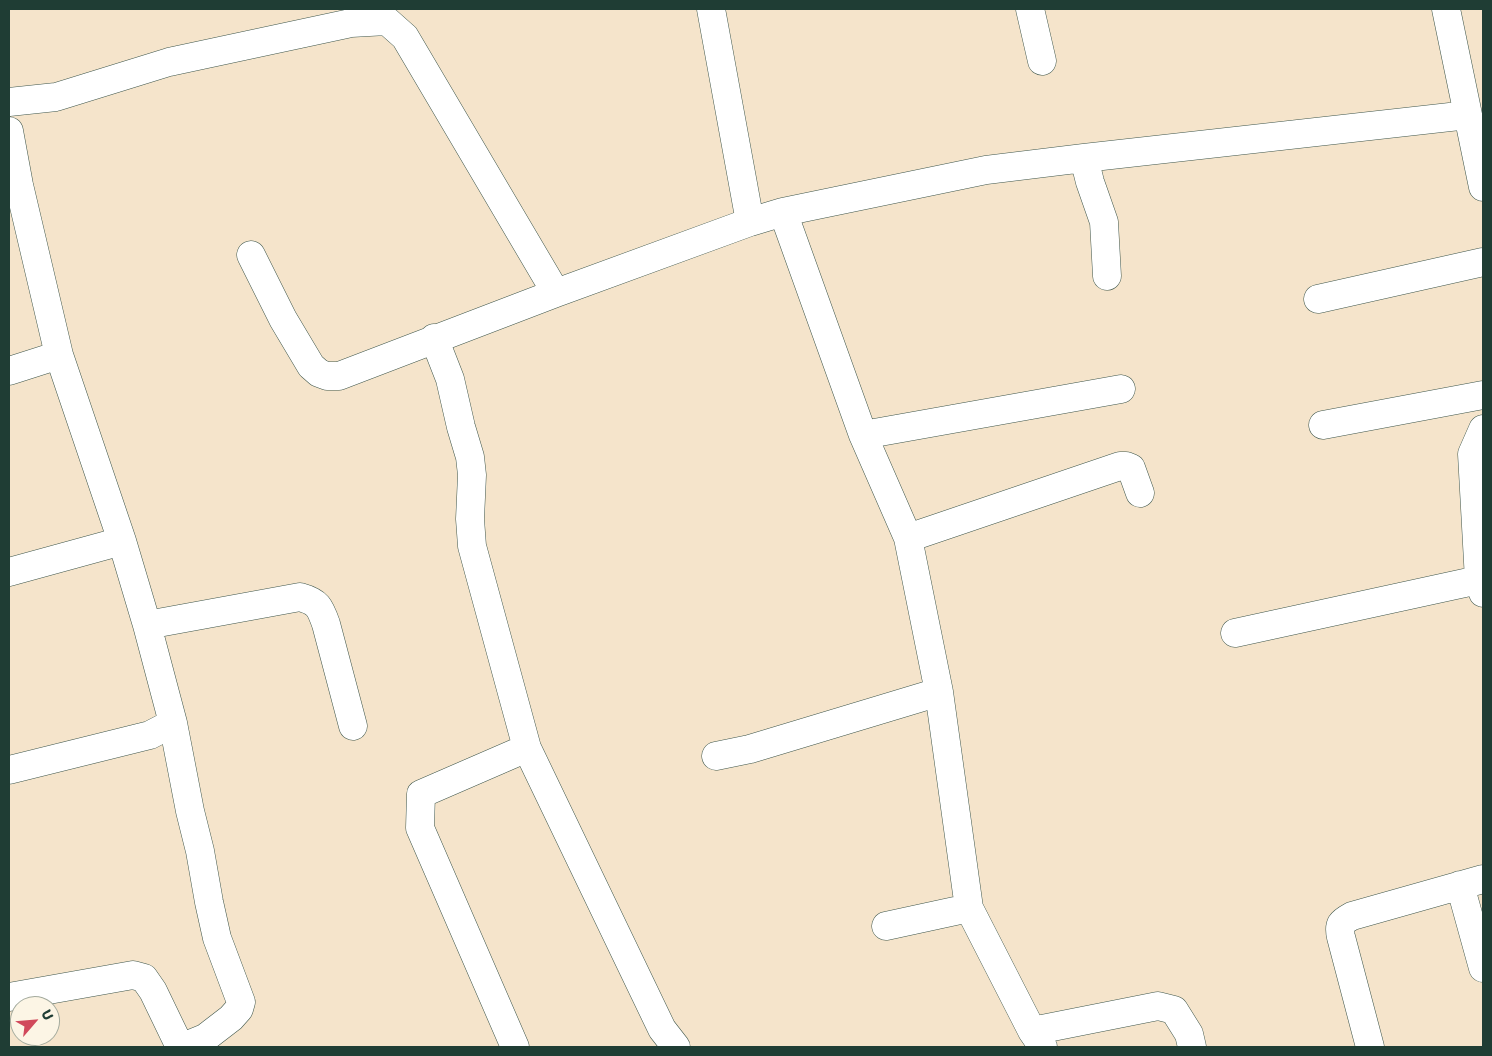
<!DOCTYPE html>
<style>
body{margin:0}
#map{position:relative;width:1492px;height:1056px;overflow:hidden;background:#f5e4cb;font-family:"Shantell Sans",sans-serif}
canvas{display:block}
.frame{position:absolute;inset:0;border:10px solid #1f3d34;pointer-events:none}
.north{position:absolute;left:10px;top:996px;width:50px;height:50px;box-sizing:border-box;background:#fcf5e5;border:1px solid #a4ab9e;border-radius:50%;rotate:63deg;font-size:14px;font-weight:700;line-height:20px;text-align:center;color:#1f3d34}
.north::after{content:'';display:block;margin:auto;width:18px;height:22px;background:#d1495b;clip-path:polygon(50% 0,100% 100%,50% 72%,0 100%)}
</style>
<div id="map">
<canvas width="1492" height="1056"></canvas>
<div class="frame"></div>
<div class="north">U</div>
</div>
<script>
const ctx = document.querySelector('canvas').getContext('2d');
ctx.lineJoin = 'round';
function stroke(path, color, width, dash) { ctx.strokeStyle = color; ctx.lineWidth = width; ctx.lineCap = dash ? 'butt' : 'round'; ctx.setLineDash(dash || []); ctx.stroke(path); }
const minor = new Path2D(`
 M711 9 750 222
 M1030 9 1042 61
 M1446 9 1483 187
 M9 102 56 97 169 62 351 23 387 21 405 37 556 293
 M9 131 19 185 59 355 122 541 147 625 173 723 150 735 9 770
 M1084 158 1090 182 1104 222 1107 276
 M783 212 986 170 1084 158 1468 115
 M251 255 283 319 311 366 319 373 327 376H339L556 293 750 222 783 212 863 435 908 538 939 692 969 908 1032 1031 1043 1047
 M1318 299 1483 262
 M434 338 450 379 461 427 470 457 472 475 470 519 472 546 527 748 662 1029 676 1047
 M9 371 59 355
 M1323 425 1483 395
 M1483 429 1472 454 1479 580 1483 593
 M863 435 1121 389
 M908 538 1120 466H1126L1131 468 1140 493
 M9 572 122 541
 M147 625 300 597C318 602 320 607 326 624L353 726
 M1235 633 1483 579
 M173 723 190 811 200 851 209 902 217 938 241 1002 239 1009 231 1018 205 1038 183 1047
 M716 756 750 749 939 692
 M1460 885 1483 968
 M886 926 969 908
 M9 997 133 975 144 978 153 991 180 1047
 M1032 1031 1158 1006 1174 1010 1189 1034 1192 1047
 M515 1047 420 828 421 794 527 748
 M1370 1047 1341 937C1338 924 1341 922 1352 916L1483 879`);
stroke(minor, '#3f564b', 29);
stroke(minor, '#fff', 28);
</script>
